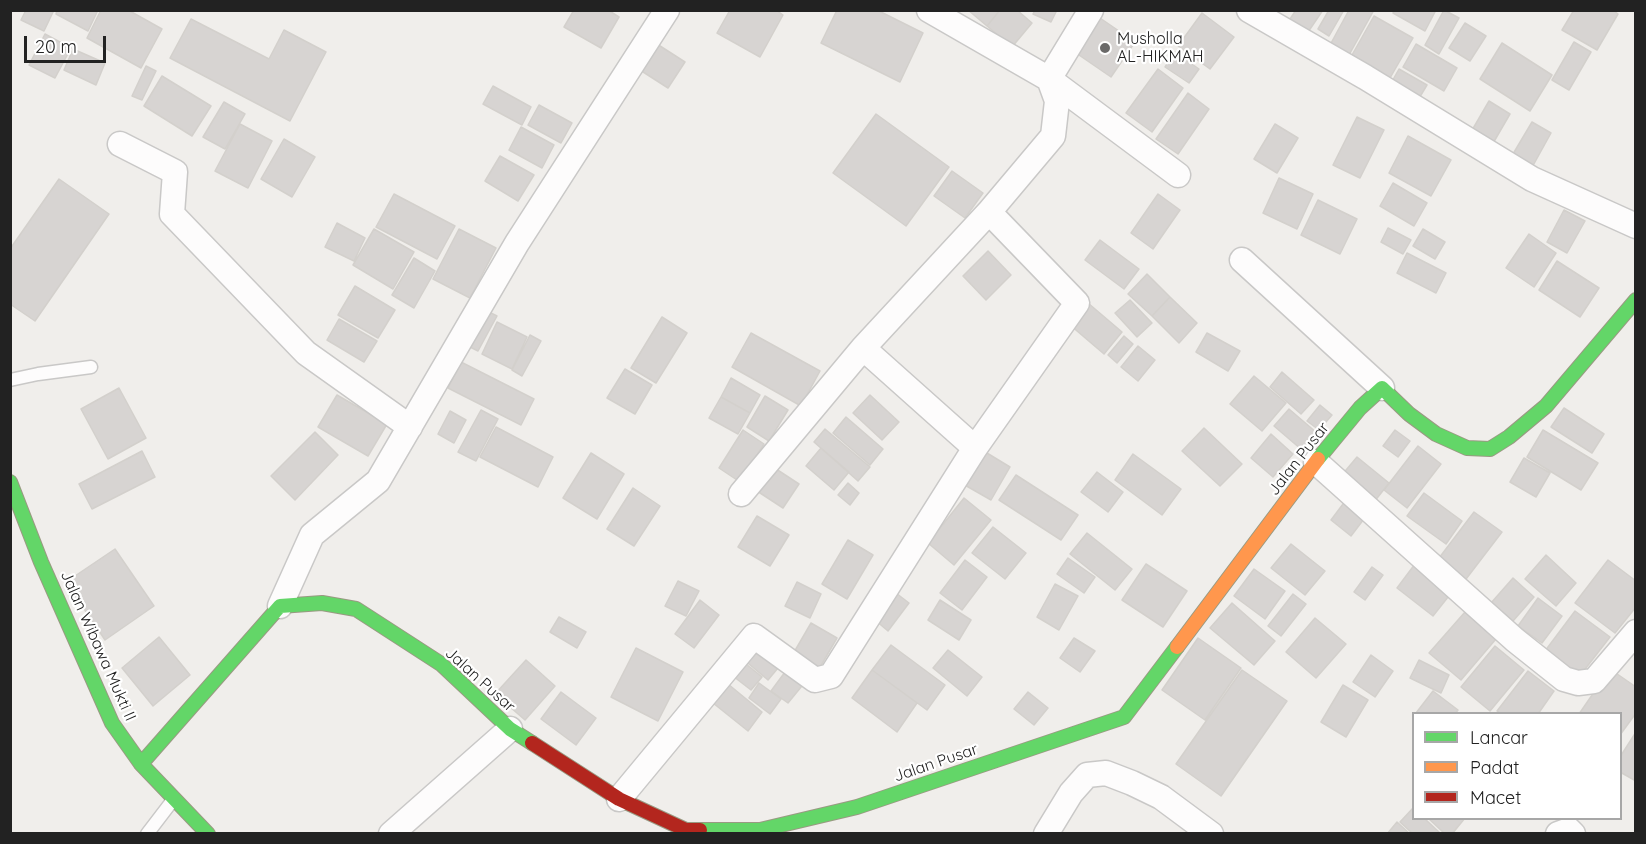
<!DOCTYPE html>
<style>
body{margin:0}
#map{position:relative;width:1646px;height:844px;overflow:hidden;background:#f0eeeb;font-family:Quicksand,sans-serif}
canvas{display:block}
.frame{position:absolute;inset:0;border:12px solid #222;pointer-events:none}
.legend{position:absolute;left:1412px;top:712px;width:210px;height:108px;box-sizing:border-box;background:#fff;border:2px solid #a7a7a7;margin:0;padding:8px 10px;list-style:none;font-size:18px;color:#222}
.legend li{display:flex;align-items:center;gap:12px;height:30px}
.legend b{width:30px;border:2px solid #a7a7a7}
.scale{position:absolute;left:24px;top:36px;width:82px;height:27px;box-sizing:border-box;border:3px solid #222;border-top:0;padding-left:8px;font-size:18px;line-height:21px;white-space:nowrap;color:#222;-webkit-text-stroke:4px #fff;paint-order:stroke}
</style>
<div id="map">
<canvas width="1646" height="844"></canvas>
<div class="frame"></div>
<ul class="legend">
<li><b style="height:8px;background:#63d668"></b>Lancar</li>
<li><b style="height:8px;background:#ff974d"></b>Padat</li>
<li><b style="height:8px;background:#b3261e"></b>Macet</li>
</ul>
<div class="scale">20 m</div>
</div>
<script>
const ctx = document.querySelector('canvas').getContext('2d');
ctx.lineJoin = 'round';
function fillPath(path, color) { ctx.fillStyle = color; ctx.fill(path, 'evenodd'); }
function stroke(path, color, width, dash) { ctx.strokeStyle = color; ctx.lineWidth = width; ctx.lineCap = dash ? 'butt' : 'round'; ctx.setLineDash(dash || []); ctx.stroke(path); }
function write(font, color, halo, rows, align = 'center') {
  ctx.font = font + ' Quicksand,sans-serif'; ctx.lineWidth = 4.5; ctx.setLineDash([]); ctx.textBaseline = 'middle'; ctx.strokeStyle = halo; ctx.fillStyle = color; for (const [text, x, y, turn = 0] of rows) {
    ctx.save(); ctx.translate(x, y); ctx.rotate((+turn || 0) * Math.PI / 180); ctx.textAlign = isNaN(turn) ? turn : align; if (halo) ctx.strokeText(text, 0, 0); ctx.fillText(text, 0, 0); ctx.restore();
  }
}
const building = new Path2D(`
 M26 10H54L44 31 21 20Z
 M57 10H98L88 31 56 14Z
 M101 10H128L162 29 141 68 87 38Z
 M574 10H608L619 17 601 48 564 27Z
 M730 10H776L783 15 760 57 717 33Z
 M837 10H877L923 33 900 82 821 43Z
 M968 10H1000L987 26Z
 M1000 10H1017L1032 23 1012 47 987 26Z
 M1035 10H1057L1051 22 1033 14Z
 M1296 10H1323L1306 35 1288 22Z
 M1329 10H1344L1329 36 1318 29Z
 M1349 10H1374L1349 55 1330 45Z
 M1395 10H1436L1425 31 1393 13Z
 M1444 10 1459 18 1439 54 1425 45Z
 M1574 10H1613L1618 14 1597 50 1562 30Z
 M1202 13 1234 37 1210 69 1178 46Z
 M1374 16 1413 38 1390 78 1352 55Z
 M1100 18 1135 42 1111 77 1076 53Z
 M191 19 269 59 284 30 326 52 290 121 170 58Z
 M1465 23 1486 36 1470 61 1449 48Z
 M45 34 71 48 55 78 29 65Z
 M1574 42 1591 52 1569 90 1552 80Z
 M1502 43 1552 75 1530 111 1480 79Z
 M657 44 685 62 668 88 640 70Z
 M1416 44 1457 68 1444 91 1403 67Z
 M73 49 105 63 96 85 64 70Z
 M1175 52 1199 69 1189 83 1165 67Z
 M146 66 156 71 142 100 132 96Z
 M1158 69 1183 88 1152 132 1126 113Z
 M1399 69 1427 85 1418 100 1390 85Z
 M162 76 211 106 192 136 144 106Z
 M493 86 531 107 522 125 483 104Z
 M1188 93 1209 109 1178 154 1156 139Z
 M1489 101 1510 114 1492 145 1471 132Z
 M224 102 245 114 225 149 203 137Z
 M539 105 572 123 561 143 528 125Z
 M876 114 949 167 906 226 833 173Z
 M1357 117 1384 130 1360 178 1333 165Z
 M1532 122 1551 133 1530 171 1510 159Z
 M240 124 272 141 248 188 215 171Z
 M1275 124 1298 138 1277 173 1254 159Z
 M521 127 554 145 542 168 509 150Z
 M1408 136 1451 160 1431 196 1389 173Z
 M284 139 315 157 292 197 261 179Z
 M500 156 534 175 518 201 485 181Z
 M952 171 983 193 965 218 934 196Z
 M1279 178 1313 194 1297 229 1263 213Z
 M59 179 109 214 35 321 10 304V249Z
 M1393 183 1427 203 1414 226 1380 206Z
 M394 194 455 226 437 259 376 227Z
 M1158 194 1180 210 1153 249 1131 233Z
 M1318 200 1357 219 1340 254 1301 235Z
 M1564 210 1585 221 1567 253 1547 242Z
 M337 223 365 238 354 261 325 247Z
 M1388 228 1411 240 1403 254 1381 242Z
 M374 229 414 252 393 289 353 265Z
 M459 229 496 248 470 298 433 279Z
 M1423 229 1445 242 1435 259 1413 246Z
 M1529 234 1556 253 1534 287 1506 268Z
 M1100 240 1139 269 1124 289 1085 260Z
 M988 251 1011 275 986 300 963 276Z
 M1407 253 1446 273 1436 293 1397 273Z
 M414 258 435 271 414 308 392 295Z
 M1557 261 1599 288 1580 317 1539 290Z
 M1147 274 1170 297 1152 316 1128 294Z
 M355 286 395 310 378 338 338 315Z
 M1170 297 1197 323 1179 343 1152 316Z
 M1130 300 1152 323 1137 337 1115 313Z
 M1088 303 1122 332 1104 354 1070 325Z
 M483 309 497 316 478 351 464 344Z
 M662 317 687 333 656 383 631 368Z
 M339 319 377 341 364 362 327 340Z
 M497 322 527 337 512 369 482 354Z
 M751 333 820 371 801 406 732 367Z
 M1207 333 1240 351 1228 371 1196 352Z
 M530 335 541 341 522 376 512 370Z
 M1124 336 1133 344 1117 363 1108 355Z
 M1138 346 1155 360 1138 381 1121 367Z
 M461 362 534 399 521 425 448 388Z
 M625 369 652 385 635 414 607 398Z
 M1282 372 1314 400 1301 414 1270 387Z
 M1254 376 1286 403 1262 431 1230 404Z
 M731 378 760 395 750 413 721 397Z
 M119 388 146 438 108 459 81 409Z
 M337 395 387 424 368 456 318 427Z
 M870 395 899 422 882 440 853 413Z
 M765 396 788 410 769 441 747 427Z
 M721 397 750 413 738 434 709 418Z
 M1320 405 1332 415 1319 430 1307 421Z
 M1564 408 1604 434 1592 453 1551 427Z
 M1289 409 1317 433 1302 450 1274 426Z
 M481 410 498 419 476 461 458 452Z
 M450 411 466 420 454 443 438 434Z
 M846 417 883 449 870 465 833 433Z
 M496 427 553 457 538 487 480 457Z
 M1204 428 1242 464 1220 486 1182 451Z
 M825 429 870 467 858 481 814 442Z
 M743 430 764 444 740 482 719 468Z
 M1395 430 1410 441 1398 457 1383 446Z
 M1543 430 1598 463 1581 490 1527 457Z
 M315 432 338 455 295 500 271 476Z
 M1271 434 1293 454 1273 477 1251 458Z
 M1418 446 1441 464 1407 508 1384 490Z
 M821 448 849 472 834 490 806 466Z
 M982 450 1010 467 991 500 963 484Z
 M142 451 155 477 92 509 79 484Z
 M591 453 624 474 597 519 563 498Z
 M1133 454 1181 489 1162 515 1115 480Z
 M1357 457 1389 483 1374 502 1341 476Z
 M1524 458 1550 473 1536 497 1510 482Z
 M770 465 799 484 783 508 754 489Z
 M1097 472 1123 492 1108 512 1081 492Z
 M1016 475 1078 515 1061 540 999 500Z
 M848 483 859 493 850 505 838 495Z
 M633 488 660 506 634 546 607 529Z
 M1424 493 1462 521 1446 544 1407 516Z
 M964 498 991 520 954 565 928 543Z
 M1346 500 1367 515 1351 536 1331 520Z
 M1474 512 1502 532 1463 583 1436 562Z
 M757 516 789 535 770 566 738 547Z
 M993 527 1026 553 1005 579 972 553Z
 M1087 533 1132 569 1115 590 1070 554Z
 M848 540 873 555 847 599 822 584Z
 M1291 544 1325 571 1305 595 1271 568Z
 M115 549 154 606 105 640 66 582Z
 M1546 555 1576 583 1556 606 1525 579Z
 M1068 558 1095 577 1084 593 1057 574Z
 M965 560 987 577 962 610 940 593Z
 M1608 560 1636 581V607L1615 633 1575 603Z
 M1146 564 1187 591 1163 627 1122 600Z
 M1415 564 1452 592 1433 616 1397 588Z
 M1372 567 1383 575 1365 600 1354 592Z
 M1254 569 1285 591 1265 619 1234 596Z
 M1513 578 1534 597 1513 621 1491 603Z
 M678 581 699 591 686 616 665 606Z
 M797 582 821 594 810 618 785 606Z
 M1055 584 1078 596 1059 630 1037 617Z
 M896 593 909 603 888 631 875 620Z
 M1293 594 1306 604 1281 636 1268 626Z
 M1538 598 1562 616 1542 643 1518 626Z
 M700 600 719 615 694 648 675 634Z
 M940 600 971 620 959 640 928 620Z
 M1232 603 1275 641 1254 665 1210 628Z
 M1575 611 1610 637 1579 677 1545 651Z
 M1465 612 1496 639 1461 680 1429 653Z
 M559 617 586 632 577 648 550 632Z
 M1315 618 1346 644 1316 678 1286 652Z
 M811 623 837 638 819 669 793 654Z
 M159 637 190 675 153 706 122 668Z
 M1074 638 1095 651 1080 672 1060 658Z
 M1198 638 1241 668 1205 720 1162 690Z
 M758 641 783 662 768 680 743 659Z
 M891 645 945 685 927 710 872 670Z
 M1495 646 1524 670 1490 711 1461 687Z
 M636 648 683 672 658 721 611 697Z
 M948 650 982 677 967 696 933 668Z
 M1371 655 1393 671 1375 697 1353 682Z
 M740 659 762 677 751 690 729 673Z
 M526 660 555 686 525 720 495 694Z
 M1419 660 1449 675 1441 693 1410 678Z
 M788 668 806 681 788 703 771 691Z
 M1610 669 1636 687V713L1620 735V714H1579Z
 M872 670 917 703 897 732 852 698Z
 M1242 670 1287 701 1221 796 1176 764Z
 M1528 671 1554 691 1538 714H1501L1497 711Z
 M759 683 781 699 770 714 749 698Z
 M728 684 762 712 748 731 713 703Z
 M1343 685 1368 700 1346 737 1321 722Z
 M1433 691 1458 710 1455 714 1416 713Z
 M561 692 596 718 576 745 541 719Z
 M1028 692 1048 708 1034 725 1014 709Z
 M1636 732V781L1620 772V757Z
 M1413 808 1414 818H1424L1441 834H1413L1400 822Z
 M1428 818H1465L1452 834H1445Z
 M1397 822 1410 834H1387Z`);
const lane = new Path2D(`
 M10 380 38 374 91 367
 M147 834 173 800`);
const street = new Path2D(`
 M929 10 1049 79 1178 175
 M1249 10 1365 77 1532 179 1636 226
 M1049 79 1091 10
 M120 144 175 172 172 214 306 353 410 427
 M1242 260 1382 388
 M863 348 975 448
 M1316 462 1515 640 1564 679 1578 683 1594 681 1636 632
 M741 494 863 348 989 212
 M280 606 312 535 378 481 517 243 667 10
 M619 799 754 636 815 680 831 676 975 448 1077 303 989 212 1053 136 1057 101 1049 79
 M391 834 510 729
 M1046 834 1071 793 1087 775 1106 773 1132 783 1161 797 1211 834
 M1558 834 1569 830 1573 834`);
const fast = new Path2D(`
 M1318 459 1360 408 1382 388 1409 414 1436 434 1467 448 1490 449 1509 437 1546 406 1636 300
 M10 482 41 562 112 723 141 764 208 834
 M141 764 280 606 322 603 356 609 441 664 510 729 532 743
 M700 830H760L857 807 1124 717 1177 647`);
const slow = new Path2D(`
 M1177 647 1318 459`);
const jam = new Path2D(`
 M532 743 619 799 686 830H700`);
const markers = [
 [1105,48,6,"#6a6968"]
];
const poiNames = [
 ["Musholla",1117,39],
 ["AL-HIKMAH",1117,57]
];
const streetNames = [
 ["Jalan Pusar",1299,459,-52],
 ["Jalan Wibawa Mukti II",98,646,66],
 ["Jalan Pusar",480,680,42],
 ["Jalan Pusar",936,763,-19]
];
fillPath(building, '#d7d4d2');
stroke(building, '#d3d0cc', 1.5);
stroke(lane, '#c9c8c7', 15);
stroke(street, '#c9c8c7', 27);
stroke(fast, '#999a82', 16);
stroke(slow, '#999a82', 16);
stroke(jam, '#999a82', 16);
stroke(lane, '#fdfcfc', 12);
stroke(street, '#fdfcfc', 24);
stroke(fast, '#63d668', 14);
stroke(slow, '#ff974d', 14);
stroke(jam, '#b3261e', 14);
for (const [x, y, r, color] of markers) { const dot = new Path2D(); dot.arc(x, y, r, 0, 2 * Math.PI); ctx.fillStyle = color; ctx.fill(dot); stroke(dot, '#fff', 2); }
write('16px', '#222', '#fff', poiNames, 'left');
write('16px', '#222', '#fff', streetNames);
</script>
